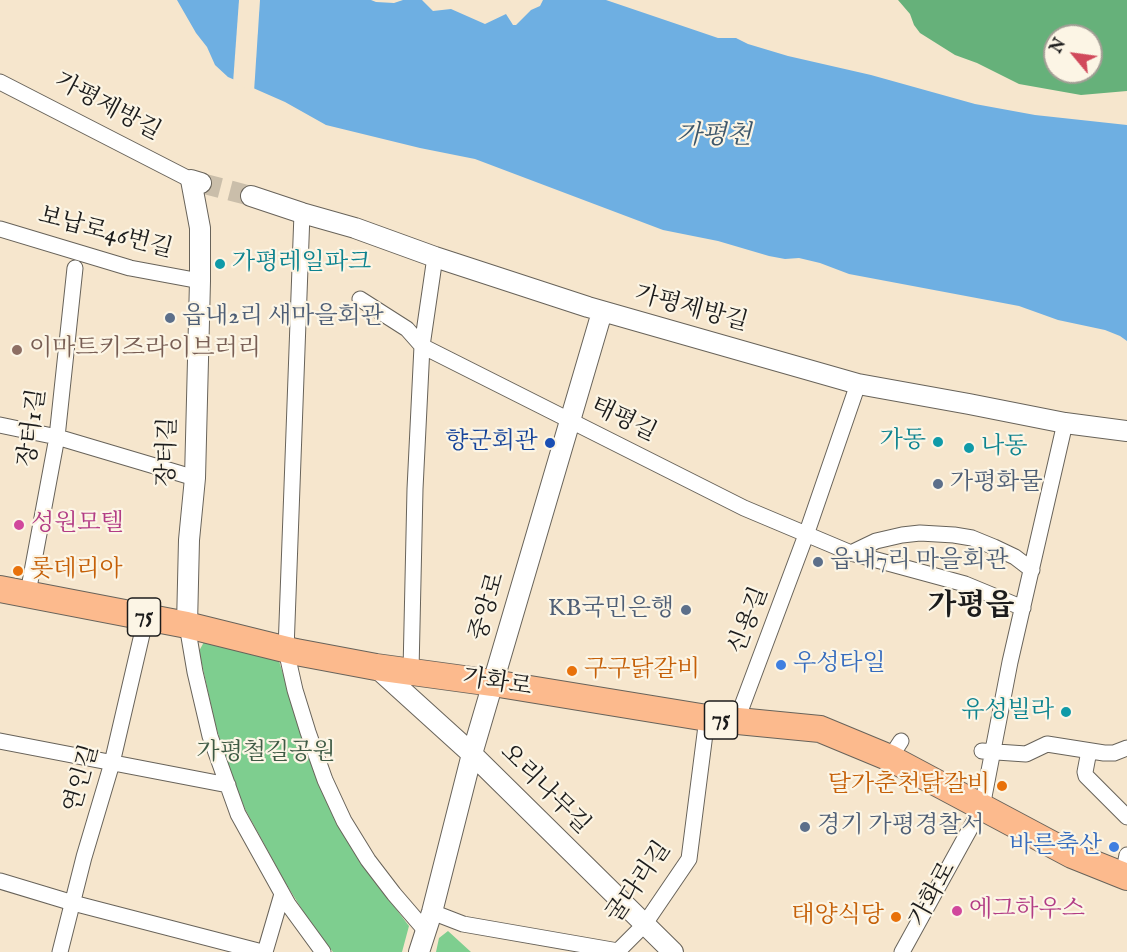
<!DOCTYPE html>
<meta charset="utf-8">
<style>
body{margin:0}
#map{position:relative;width:1127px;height:952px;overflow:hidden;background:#f6e6cd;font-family:"IM FELL English",serif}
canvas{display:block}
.north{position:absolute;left:1043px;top:24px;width:60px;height:60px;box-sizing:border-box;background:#fcf5e5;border:2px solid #a29e95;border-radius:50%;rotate:299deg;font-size:16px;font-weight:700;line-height:24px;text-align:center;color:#1c1c1c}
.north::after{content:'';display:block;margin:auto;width:21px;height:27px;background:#d1495b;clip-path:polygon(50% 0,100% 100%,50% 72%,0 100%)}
</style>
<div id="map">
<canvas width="1127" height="952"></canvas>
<div class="north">N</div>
</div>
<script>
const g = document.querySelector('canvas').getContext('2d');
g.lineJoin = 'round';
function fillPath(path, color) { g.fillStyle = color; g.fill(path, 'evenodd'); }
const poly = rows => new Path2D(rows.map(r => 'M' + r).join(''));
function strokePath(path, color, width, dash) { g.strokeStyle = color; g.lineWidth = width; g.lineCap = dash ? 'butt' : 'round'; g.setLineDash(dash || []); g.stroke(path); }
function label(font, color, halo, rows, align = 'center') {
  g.font = font + ' "IM FELL English","Noto Serif KR",serif'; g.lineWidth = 4.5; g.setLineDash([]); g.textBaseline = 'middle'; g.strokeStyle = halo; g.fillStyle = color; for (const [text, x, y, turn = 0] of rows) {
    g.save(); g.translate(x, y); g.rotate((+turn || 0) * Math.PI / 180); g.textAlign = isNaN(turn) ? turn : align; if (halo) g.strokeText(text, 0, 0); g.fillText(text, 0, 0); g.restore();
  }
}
const green = poly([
 [204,642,278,658,294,708,366,869,409,926,402,952,333,952,317,934,285,882,245,809,227,764,215,723,199,651],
 [448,931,471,952,436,952,439,938]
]);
const forest = poly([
 [898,0,1127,0,1127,91,1081,95,1019,84,977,63,955,55,920,33,914,25,910,14],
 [1055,36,1091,36,1091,72,1055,72]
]);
const water = poly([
 [177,0,371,0,376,2,394,3,403,0,422,0,433,11,451,9,485,24,506,14,513,25,516,25,531,10,540,6,543,0,606,0,718,38,736,38,748,44,788,56,871,75,975,104,1035,115,1127,125,1127,341,1120,336,1105,330,1058,320,1019,306,849,274,820,263,799,258,785,259,769,256,718,241,663,230,475,159,420,148,326,125,285,102,228,77,215,65,207,47,196,33]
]);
const pier = poly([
 [239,0,260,0,254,92,233,83]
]);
const tertiaryTunnel = poly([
 [201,183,251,196]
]);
const minor = poly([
 [0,82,191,180],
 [302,213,286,650,295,690,308,732,325,780,344,821,368,860,394,894,425,930],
 [0,229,130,268,200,281],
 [360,299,407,329,422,346,744,508,851,553,965,584,1023,608],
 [0,425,57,437,195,478],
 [851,553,876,541,902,535,920,533,954,535,972,538,994,547,1015,557,1032,570],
 [28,593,57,437,75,268],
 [187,625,195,672,210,736,238,814,288,904,323,952],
 [411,671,415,489,422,346,435,257],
 [736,722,806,535,858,384],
 [0,741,228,785],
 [982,751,1026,754,1047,744,1104,753,1114,753,1127,748],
 [1089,751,1085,772,1086,776,1127,817],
 [890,758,901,741],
 [1123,875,1127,855],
 [0,881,73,903,262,952],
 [432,912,463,924,618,951,644,925,689,859,707,718],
 [60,952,84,857,112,763,146,617],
 [265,952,282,894],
 [902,952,982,807,1010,662,1065,423]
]);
const tertiary = poly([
 [251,196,302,213,355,228,435,257,588,307,858,384,969,404,1065,423,1127,431],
 [187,625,189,540,195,478,200,281,200,228,191,180,201,183],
 [376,667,472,754,673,952],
 [419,952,432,912,472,754,602,312]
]);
const primary = poly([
 [0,589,187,625,296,652,376,667,493,683,707,718,820,729,890,758,1072,855,1127,877]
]);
const markers = [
 [220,264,6,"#0f9aa8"],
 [170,318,6,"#5c6f8a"],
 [17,350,6,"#8d6e63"],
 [938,442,6,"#0f9aa8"],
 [550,443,6,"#1a4fb4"],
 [969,448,6,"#0f9aa8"],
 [938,484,6,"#5c6f8a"],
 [19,525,6,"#d1479c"],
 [818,562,6,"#5c6f8a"],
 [18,571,6,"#e8710a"],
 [686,610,6,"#5c6f8a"],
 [781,665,6,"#3f7fe0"],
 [572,671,6,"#e8710a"],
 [1066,712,6,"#0f9aa8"],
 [1002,786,6,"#e8710a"],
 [805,827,6,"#5c6f8a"],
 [1114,847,6,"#3f7fe0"],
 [957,911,6,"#d1479c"],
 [896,917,6,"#e8710a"]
];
const shields = [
 [144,617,33],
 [721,720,33]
];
const shieldNames = [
 ["75",144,617],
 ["75",721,720]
];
const streetNames = [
 ["가평제방길",107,108,28],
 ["보납로46번길",105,234,15],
 ["가평제방길",691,310,15],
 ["태평길",623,421,26],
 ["장터1길",34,428,-82],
 ["장터길",169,452,-88],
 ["중앙로",489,607,-74],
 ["신용길",750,621,-69],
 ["가화로",497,684,9],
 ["연인길",83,779,-74],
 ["오리나무길",544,790,45],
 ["굴다리길",640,883,-55],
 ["가화로",934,895,-61]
];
const cultureNames = [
 ["가평레일파크",232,264],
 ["가동",926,442,"right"],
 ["나동",981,448],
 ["유성빌라",1054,712,"right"]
];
const serviceNames = [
 ["읍내2리 새마을회관",182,318],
 ["가평화물",950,484],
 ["읍내7리 마을회관",830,562],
 ["KB국민은행",674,610,"right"],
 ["경기 가평경찰서",817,827]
];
const educationNames = [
 ["이마트키즈라이브러리",29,350]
];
const transitNames = [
 ["향군회관",538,443]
];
const hotelNames = [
 ["성원모텔",31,525],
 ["에그하우스",969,911]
];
const foodNames = [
 ["롯데리아",30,571],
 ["구구닭갈비",584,671],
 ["달가춘천닭갈비",990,786,"right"],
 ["태양식당",884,917,"right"]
];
const shopNames = [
 ["우성타일",793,665],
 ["바른축산",1102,847,"right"]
];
const parkNames = [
 ["가평철길공원",266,754]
];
const waterNames = [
 ["가평천",714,138]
];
const districtNames = [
 ["가평읍",971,608]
];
fillPath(green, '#7ece8f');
fillPath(forest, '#66b17a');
fillPath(water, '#6eafe2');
fillPath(pier, '#f6e6cd');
strokePath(tertiaryTunnel, '#cabeaa', 20, [20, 10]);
strokePath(minor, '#68635a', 17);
strokePath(tertiary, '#68635a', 22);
strokePath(primary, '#68635a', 28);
strokePath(minor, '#fff', 15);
strokePath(tertiary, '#fff', 20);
strokePath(primary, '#fcba8d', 26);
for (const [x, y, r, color] of markers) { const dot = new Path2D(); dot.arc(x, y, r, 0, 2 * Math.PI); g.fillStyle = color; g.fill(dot); strokePath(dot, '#fcf5e5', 2); }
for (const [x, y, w] of shields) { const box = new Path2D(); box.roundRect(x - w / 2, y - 19, w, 38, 4.5); g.fillStyle = '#fcf5e5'; g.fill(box); strokePath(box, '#1c1c1c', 1.5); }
label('bold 22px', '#1c1c1c', null, shieldNames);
label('24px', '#1c1c1c', '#fcf5e5', streetNames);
label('24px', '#0d838f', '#fcf5e5', cultureNames, 'left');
label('24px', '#4e5e75', '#fcf5e5', serviceNames, 'left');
label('24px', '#785e54', '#fcf5e5', educationNames, 'left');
label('24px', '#164399', '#fcf5e5', transitNames, 'right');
label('24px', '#b23c85', '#fcf5e5', hotelNames, 'left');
label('24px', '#c56008', '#fcf5e5', foodNames, 'left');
label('24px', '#366cbe', '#fcf5e5', shopNames, 'left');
label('24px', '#3e5a44', '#fcf5e5', parkNames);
label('italic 26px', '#3d576b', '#fcf5e5', waterNames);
label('bold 30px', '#1c1c1c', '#fcf5e5', districtNames);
</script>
